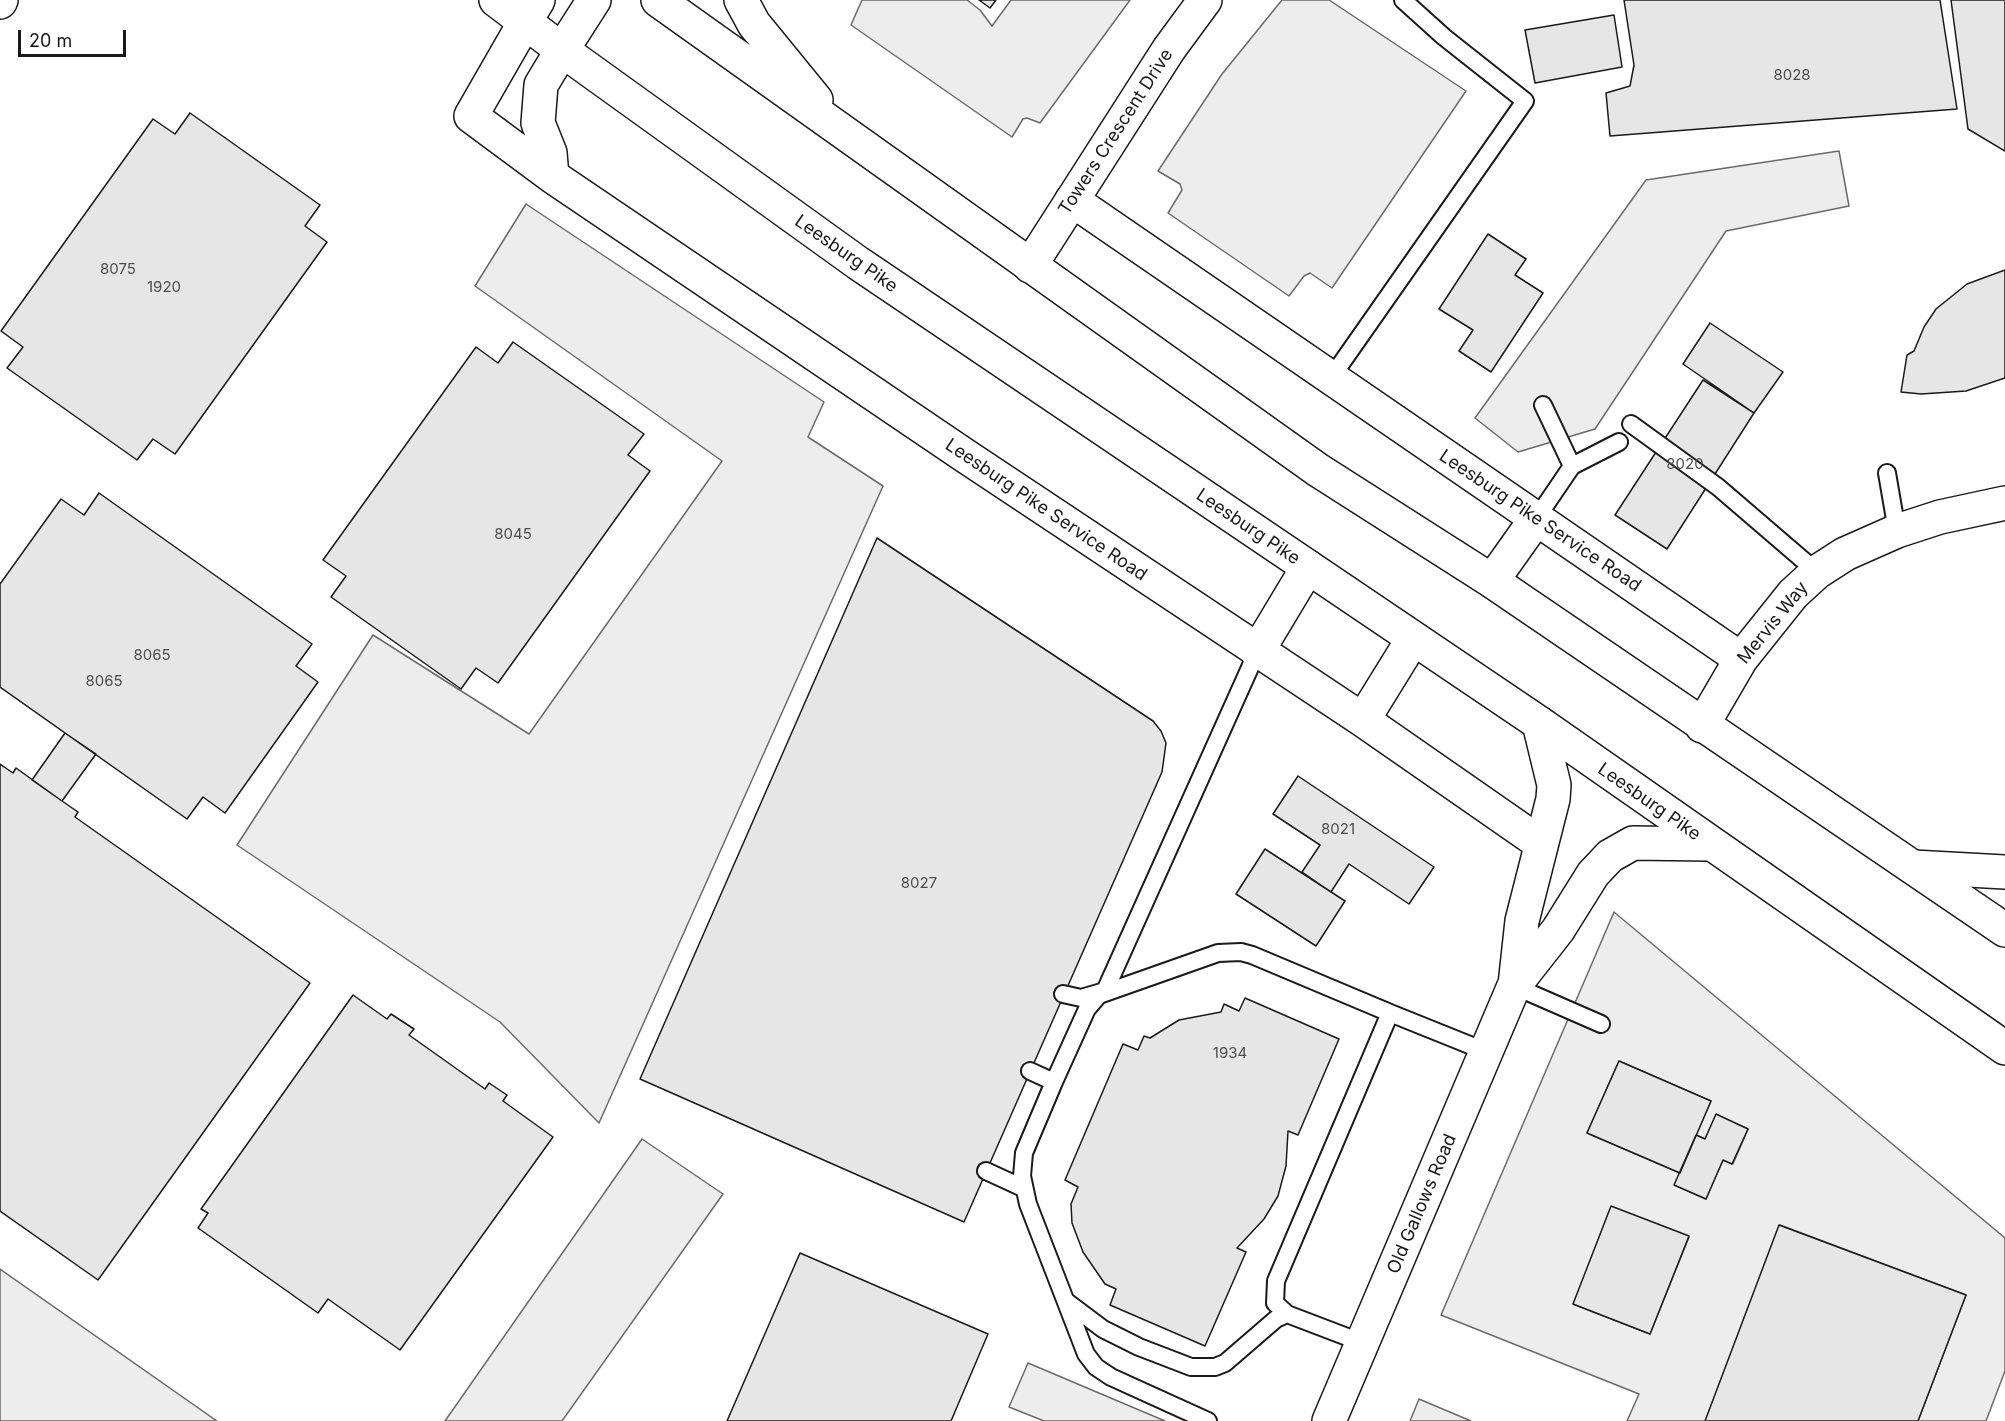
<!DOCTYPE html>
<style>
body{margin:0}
#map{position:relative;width:2005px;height:1421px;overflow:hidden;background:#fff;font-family:Inter,sans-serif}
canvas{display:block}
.scale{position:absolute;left:18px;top:30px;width:108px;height:27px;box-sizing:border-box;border:3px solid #1a1a1a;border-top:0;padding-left:8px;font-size:18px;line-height:21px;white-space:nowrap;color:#1a1a1a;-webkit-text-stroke:4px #fff;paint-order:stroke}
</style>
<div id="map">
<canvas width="2005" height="1421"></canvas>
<div class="scale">20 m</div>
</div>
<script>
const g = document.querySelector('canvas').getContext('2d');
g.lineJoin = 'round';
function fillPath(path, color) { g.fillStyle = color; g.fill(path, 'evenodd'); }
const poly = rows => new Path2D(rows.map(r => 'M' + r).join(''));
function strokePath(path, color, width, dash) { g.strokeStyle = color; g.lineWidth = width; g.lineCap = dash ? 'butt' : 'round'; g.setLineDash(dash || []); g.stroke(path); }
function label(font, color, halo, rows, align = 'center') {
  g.font = font + ' Inter,sans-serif'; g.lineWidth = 4.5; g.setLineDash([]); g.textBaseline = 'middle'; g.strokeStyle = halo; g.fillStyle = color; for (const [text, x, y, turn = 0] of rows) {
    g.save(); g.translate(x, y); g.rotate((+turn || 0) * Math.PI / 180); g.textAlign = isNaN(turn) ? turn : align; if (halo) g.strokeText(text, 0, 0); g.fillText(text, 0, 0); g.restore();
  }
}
const built = poly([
 [862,0,967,0,980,10,992,26,1011,0,1130,0,1040,123,1027,118,1023,119,1012,137,851,25,862,0],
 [1282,0,1329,0,1466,91,1332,288,1310,273,1304,276,1289,296,1168,213,1182,190,1180,184,1158,171,1222,74,1282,0],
 [1839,151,1849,206,1726,231,1595,429,1518,452,1475,418,1646,180,1839,151],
 [526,204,824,402,808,437,883,486,599,1123,500,1022,237,845,373,635,529,734,722,461,475,286,526,204],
 [1614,912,2005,1238,2005,1371,1986,1421,1918,1421,1966,1295,1780,1225,1706,1421,1627,1421,1639,1394,1441,1315,1614,912],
 [1619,1061,1711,1101,1696,1135,1705,1139,1716,1115,1748,1129,1733,1164,1723,1160,1706,1199,1675,1185,1680,1173,1587,1133,1619,1061],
 [1689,1237,1650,1334,1573,1304,1689,1237],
 [642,1139,723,1194,562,1421,445,1421,642,1139],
 [0,1269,217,1421,0,1421,0,1269],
 [1028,1363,1165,1421,1044,1421,1009,1407,1028,1363],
 [1419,1399,1471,1421,1410,1421,1419,1399]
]);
const building = poly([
 [979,0,996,0,990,8,979,0],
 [1624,0,1940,0,1957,109,1610,136,1606,93,1630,86,1634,65,1624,0],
 [1951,0,2005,0,2005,151,1968,129,1951,0],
 [1614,15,1622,67,1535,83,1525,30,1614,15],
 [190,113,320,205,305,226,327,242,175,454,153,439,137,460,7,368,23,347,1,331,153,119,175,134,190,113],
 [1488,234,1526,259,1515,275,1543,293,1491,372,1459,351,1473,330,1439,309,1488,234],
 [2005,270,2005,378,1966,391,1921,394,1901,392,1907,355,1914,351,1924,327,1936,309,1967,284,2005,270],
 [1710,323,1783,372,1754,413,1683,364,1710,323],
 [513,342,644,434,628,455,650,471,498,683,476,668,461,689,331,597,346,576,323,560,476,347,498,363,513,342],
 [1703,380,1754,413,1667,549,1615,515,1703,380],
 [99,493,312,644,296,666,318,682,225,813,203,797,187,819,0,687,0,584,61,499,84,515,99,493],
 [877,538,1153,721,1161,731,1166,743,1162,772,964,1222,640,1079,877,538],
 [65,733,96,754,62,801,32,780,65,733],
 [0,764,13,773,16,768,62,801,78,812,75,817,310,983,98,1280,0,1211,0,764],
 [1298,776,1434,867,1409,904,1349,864,1331,892,1302,872,1320,845,1273,814,1298,776],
 [1265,849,1345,901,1316,946,1236,894,1265,849],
 [353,995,387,1019,391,1014,414,1029,409,1035,485,1089,489,1083,507,1095,503,1101,553,1137,400,1350,328,1299,318,1313,198,1228,208,1213,201,1209,353,995],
 [1245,998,1339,1039,1298,1135,1288,1131,1286,1166,1278,1196,1264,1219,1237,1248,1246,1252,1205,1346,1110,1305,1116,1289,1105,1284,1083,1252,1072,1223,1071,1204,1078,1187,1065,1180,1123,1044,1138,1050,1144,1036,1150,1038,1179,1020,1221,1012,1224,1004,1239,1011,1245,998],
 [1619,1061,1711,1101,1680,1173,1587,1133,1619,1061],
 [1716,1114,1748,1129,1732,1164,1723,1160,1706,1199,1674,1185,1696,1135,1705,1139,1716,1114],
 [1611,1206,1689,1236,1650,1334,1573,1304,1611,1206],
 [1779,1225,1966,1295,1918,1421,1705,1421,1779,1225],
 [800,1253,988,1334,951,1421,727,1421,800,1253]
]);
const service = poly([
 [1331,378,1525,101,1444,37,1403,0],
 [1543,405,1572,466,1619,442],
 [1631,424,1718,487,1817,572],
 [1887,473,1897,531],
 [1536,519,1572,466],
 [1514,986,1601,1024],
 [1063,994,1081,998,1105,991,1257,652],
 [1030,1071,1054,1082],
 [986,1171,1023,1188],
 [1067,1302,1103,1329,1139,1347,1191,1367,1215,1367,1225,1363,1276,1319,1287,1314,1363,1343],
 [1287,1314,1275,1303,1276,1281,1390,1013,1487,1052],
 [1208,1421,1111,1377,1096,1367,1086,1354,1028,1204,1022,1176,1024,1153,1054,1082,1087,1009,1099,995,1218,953,1241,952,1252,955,1390,1013]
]);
const minor = poly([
 [525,22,471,116,552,176,964,455,1363,720,1540,843],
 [552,176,550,153,538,123,541,85,562,50],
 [1072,200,1741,659],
 [1492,581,1536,519],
 [1257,652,1308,567],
 [1363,720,1413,639],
 [1702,726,1741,659,1793,594,1817,572,1845,554,1897,531,1940,517,2005,503]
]);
const tertiary = poly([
 [0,2,1,0],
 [525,22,538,0],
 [562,50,594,0],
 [1030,266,1169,49,1205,0],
 [1515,985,1522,921,1553,799,1554,785,1539,723],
 [1329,1421,1514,986,1558,930,1593,874,1610,856,1633,843,1709,844]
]);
const trunk = poly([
 [496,0,562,50,858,263,1539,723,2005,1048],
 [658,0,1318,470,1492,581,2005,930],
 [741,0,754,24,816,100]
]);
const motorway = poly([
 [1913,867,2005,872]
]);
const numberNames = [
 ["8028",1792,75],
 ["8075",118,269],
 ["1920",164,287],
 ["8020",1685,464],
 ["8045",513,534],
 ["8065",152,655],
 ["8065",104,681],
 ["8021",1338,829],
 ["8027",919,883],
 ["1934",1230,1053]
];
const streetNames = [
 ["Towers Crescent Drive",1116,132,-57],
 ["Leesburg Pike",846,254,35],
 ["Leesburg Pike Service Road",1046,510,34],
 ["Leesburg Pike Service Road",1540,521,34],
 ["Leesburg Pike",1248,527,34],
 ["Mervis Way",1773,623,-51],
 ["Leesburg Pike",1649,802,35],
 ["Old Gallows Road",1422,1204,-67]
];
fillPath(built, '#ededed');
strokePath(built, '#6a6a6a', 1.5);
fillPath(building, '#e6e6e6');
strokePath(building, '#1a1a1a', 1.5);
strokePath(service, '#1a1a1a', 20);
strokePath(minor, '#1a1a1a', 36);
strokePath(tertiary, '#1a1a1a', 36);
strokePath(trunk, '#1a1a1a', 36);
strokePath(motorway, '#1a1a1a', 36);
strokePath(service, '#fff', 16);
strokePath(minor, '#fff', 33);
strokePath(tertiary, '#fff', 33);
strokePath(trunk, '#fff', 33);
strokePath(motorway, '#fff', 33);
label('15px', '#4d4d4d', null, numberNames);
label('18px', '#1a1a1a', '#fff', streetNames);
</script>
